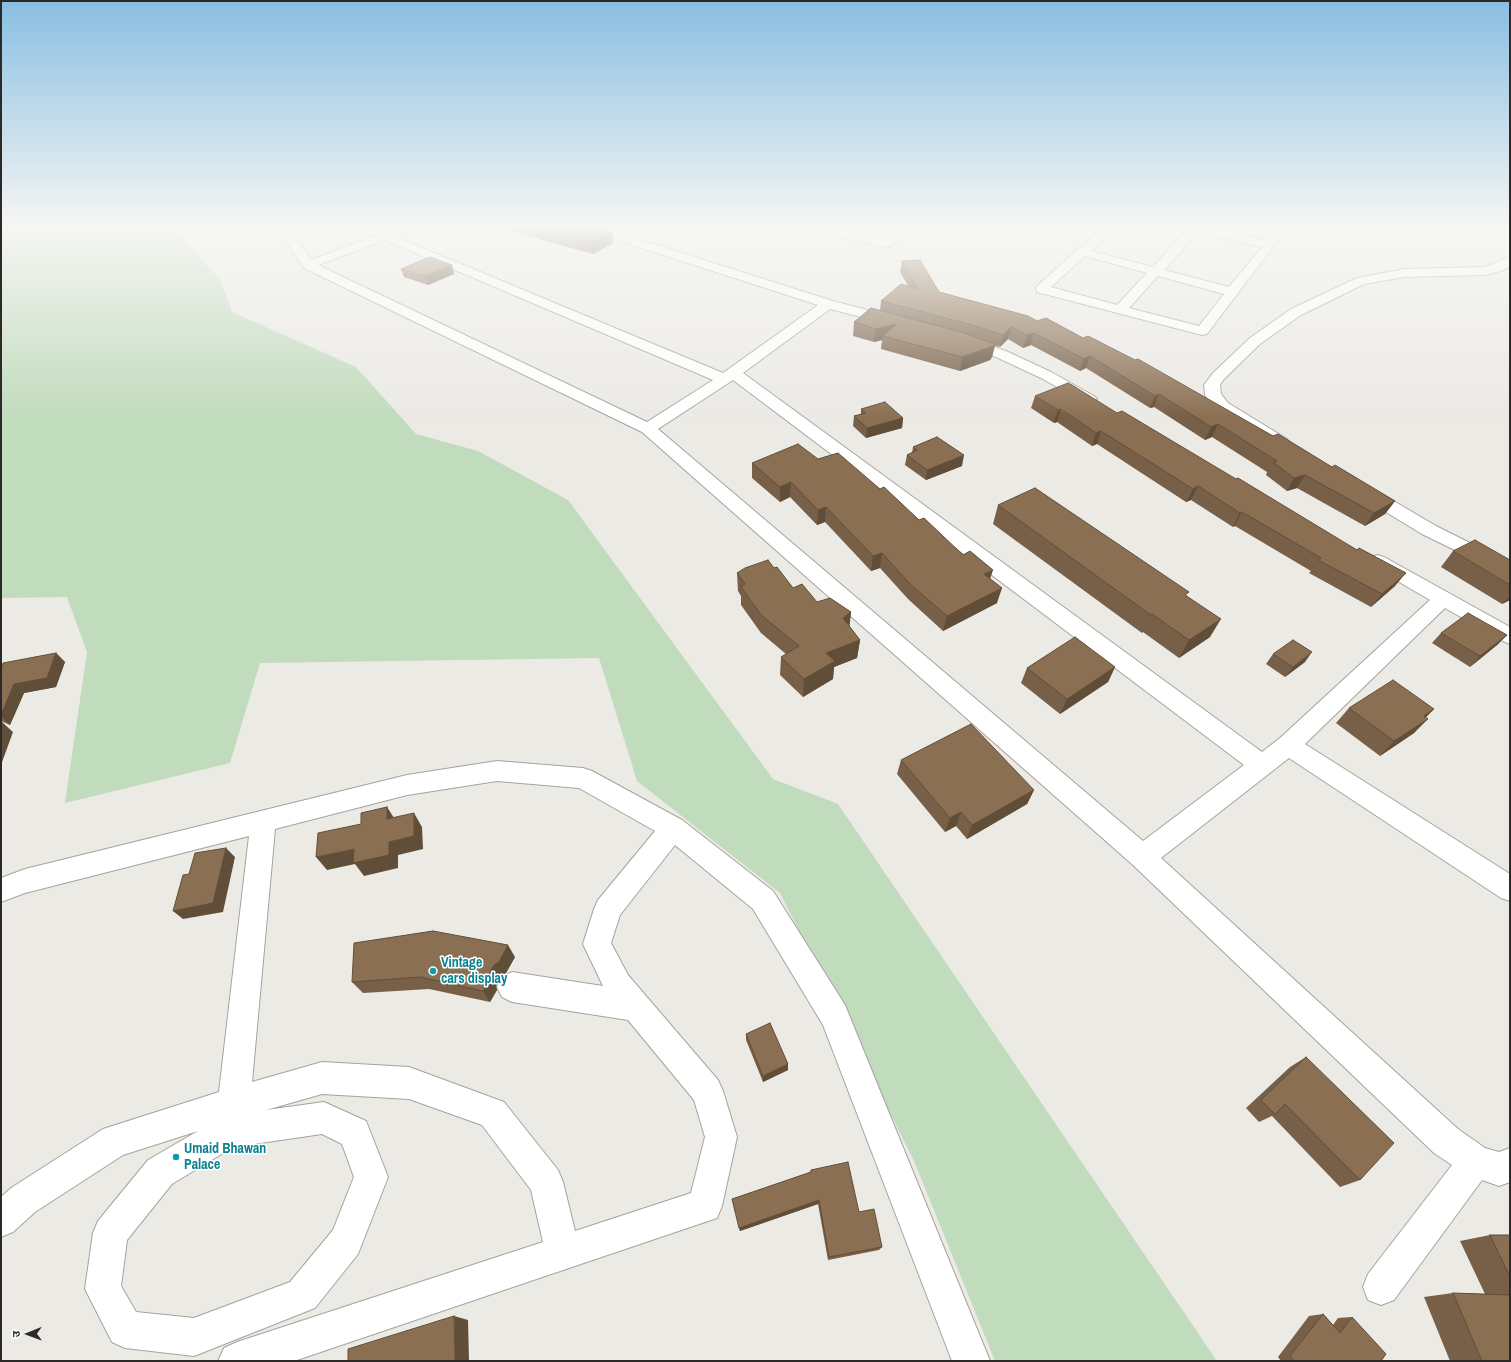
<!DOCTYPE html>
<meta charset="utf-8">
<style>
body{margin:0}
#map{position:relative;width:1511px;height:1362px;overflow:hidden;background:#eceae5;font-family:"Archivo Narrow","Noto Sans Devanagari",sans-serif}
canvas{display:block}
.frame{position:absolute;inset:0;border:2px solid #2b2a28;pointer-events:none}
.north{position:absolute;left:8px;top:1314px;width:40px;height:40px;-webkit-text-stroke:3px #fff;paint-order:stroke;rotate:269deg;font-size:11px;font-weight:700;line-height:16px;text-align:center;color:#2b2a28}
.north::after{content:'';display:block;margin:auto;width:14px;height:18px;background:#2b2a28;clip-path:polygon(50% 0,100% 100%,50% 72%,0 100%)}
</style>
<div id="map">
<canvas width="1511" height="1362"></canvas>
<div class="frame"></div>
<div class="north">उ</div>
</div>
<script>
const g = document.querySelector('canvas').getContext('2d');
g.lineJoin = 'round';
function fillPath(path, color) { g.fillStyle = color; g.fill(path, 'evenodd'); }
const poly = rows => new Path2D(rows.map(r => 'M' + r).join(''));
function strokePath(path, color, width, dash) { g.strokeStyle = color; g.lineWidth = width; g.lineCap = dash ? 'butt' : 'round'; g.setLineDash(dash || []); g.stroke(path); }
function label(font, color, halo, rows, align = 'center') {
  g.font = font + ' "Archivo Narrow",sans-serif'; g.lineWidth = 3; g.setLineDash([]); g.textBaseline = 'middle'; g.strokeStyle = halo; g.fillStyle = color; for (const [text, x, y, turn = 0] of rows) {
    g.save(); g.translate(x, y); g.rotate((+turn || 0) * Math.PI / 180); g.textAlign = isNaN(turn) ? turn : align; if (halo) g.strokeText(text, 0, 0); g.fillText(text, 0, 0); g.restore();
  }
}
const green = poly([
 [1,227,171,227,220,279,232,312,356,367,416,434,478,451,568,500,773,779,838,804,1217,1361,995,1361,914,1161,780,893,637,781,599,658,260,663,230,763,65,803,87,652,67,597,1,598]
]);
const minor = poly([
 [277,227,288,227,311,260,399,227,416,227,396,237,723,373,818,305,583,229,582,227,600,227,833,301,898,318,900,321,898,324,893,325,830,309,743,373,1262,752,1280,738,1430,600,1370,565,1367,561,1370,557,1377,555,1384,557,1510,627,1510,644,1503,641,1445,608,1305,744,1510,874,1510,901,1501,898,1289,758,1161,858,1458,1129,1485,1148,1499,1152,1510,1148,1510,1182,1499,1186,1482,1180,1394,1300,1381,1305,1368,1300,1363,1287,1368,1274,1452,1165,1434,1153,1133,865,642,432,304,268,277,227],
 [385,240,713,380,647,422,318,265,385,240],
 [733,380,1244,765,1143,841,658,429,733,380],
 [816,227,836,227,882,240,901,227,914,227,888,247,884,248,817,229,816,227],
 [1014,227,1026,227,1018,235,1014,236,1008,233,1014,227],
 [1103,227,1115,227,1091,251,1153,267,1189,227,1210,227,1266,241,1277,227,1288,227,1207,334,1202,335,1037,292,1036,289,1037,286,1103,227],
 [1199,232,1262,247,1229,287,1164,270,1199,232],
 [1085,256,1147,273,1117,305,1051,287,1085,256],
 [1158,276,1224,294,1199,326,1129,308,1158,276],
 [1510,257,1510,266,1504,270,1485,275,1405,277,1364,284,1301,315,1260,344,1224,379,1220,385,1221,394,1228,403,1287,439,1289,442,1287,445,1281,447,1275,445,1216,409,1205,395,1204,385,1213,373,1250,338,1291,309,1357,278,1405,269,1485,267,1510,257],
 [967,338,1006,351,1051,372,1094,396,1097,399,1094,402,1084,402,1041,378,996,357,962,345,960,342,962,339,967,338],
 [1364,486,1370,487,1436,526,1510,563,1510,577,1422,534,1358,495,1355,491,1358,487,1364,486],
 [497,761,583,768,592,771,682,820,773,891,845,1005,990,1361,952,1361,823,1025,753,909,675,845,620,915,611,943,628,975,718,1080,723,1091,737,1137,722,1206,717,1218,294,1361,218,1361,224,1348,237,1342,543,1242,531,1190,482,1125,409,1099,322,1094,266,1110,324,1102,366,1121,388,1177,358,1254,315,1308,194,1356,125,1348,112,1342,85,1289,93,1233,98,1221,148,1160,198,1131,123,1155,35,1212,13,1232,1,1237,1,1197,11,1188,103,1129,219,1092,249,836,25,893,1,902,1,878,25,869,407,775,497,761],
 [497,781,579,788,655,831,598,900,594,909,583,944,603,986,512,972,502,977,497,987,502,997,512,1002,628,1020,694,1100,705,1137,691,1193,575,1231,563,1182,558,1170,504,1102,409,1067,322,1062,252,1082,275,829,407,795,497,781],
 [322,1134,342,1144,354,1177,333,1230,290,1282,194,1318,136,1312,121,1286,127,1240,172,1184,233,1147,322,1134]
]);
const wall = poly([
 [506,227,596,227,612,232,613,243,593,254,507,230],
 [902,261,939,292,1037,321,1273,436,1332,467,1395,501,1385,514,1365,526,1297,488,1287,491,1266,475,1267,472,1212,437,1205,440,1154,407,1150,408,1086,368,1080,371,1031,345,1023,348,1008,339,1000,347,995,346,992,357,990,360,960,371,881,349,882,340,874,342,853,336,854,322,880,311,881,301,908,286,900,272],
 [452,265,454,274,428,285,404,277,401,269],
 [1035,396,1395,586,1371,607,1309,573,1311,571,1235,526,1233,527,1191,500,1186,502,1097,444,1092,446,1057,422,1054,423,1031,408],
 [861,409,903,418,902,428,866,438,853,426,854,416,861,414],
 [913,447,962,466,926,480,905,465,907,455,912,453],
 [818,459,880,489,963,555,990,578,997,603,943,631,908,599,880,568,871,571,825,522,817,525,790,497,780,502,752,478,752,463],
 [998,505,1187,596,1210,637,1179,658,1143,632,1142,633,993,524],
 [1453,551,1510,560,1510,600,1502,604,1441,567],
 [774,568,793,588,817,602,851,612,849,626,860,640,857,658,834,667,833,679,803,697,780,675,781,657,786,654,761,633,741,605,741,596,738,591,737,573],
 [1441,633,1507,635,1497,645,1470,667,1432,643],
 [56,653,65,662,56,687,24,693,10,725,1,721,1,668],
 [1273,654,1305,662,1285,677,1266,664],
 [1115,667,1108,682,1060,714,1021,683,1027,668],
 [1349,708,1434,709,1426,717,1414,733,1380,756,1336,723],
 [901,760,1034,790,1027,804,967,839,956,826,945,832,897,774],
 [515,957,506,973,501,976,496,986,497,990,490,1002,429,989,363,993,352,982],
 [746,1034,788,1064,788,1070,763,1082,746,1040],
 [1306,1057,1360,1180,1340,1187,1272,1116,1259,1122,1246,1108,1290,1067],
 [811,1170,859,1212,882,1247,879,1250,828,1260,818,1204,740,1231,732,1199,810,1173],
 [1490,1235,1510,1235,1510,1361,1450,1361,1424,1297,1453,1293,1485,1294,1460,1241],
 [1323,1314,1333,1325,1338,1318,1352,1317,1381,1361,1281,1361,1278,1357,1309,1316]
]);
const shadedWall = poly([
 [612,232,613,243,593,254,591,243],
 [452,265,454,274,428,285,425,276],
 [897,324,883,336,882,340,874,342,876,329],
 [1011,327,1008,339,1000,347,1003,335],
 [1034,333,1031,345,1023,348,1027,335],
 [995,344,992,357,990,360,960,371,962,357],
 [1090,356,1086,368,1080,371,1084,359],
 [1159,394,1154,407,1150,408,1155,396],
 [1061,409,1057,422,1054,423,1058,410],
 [903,418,902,428,866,438,867,428],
 [1218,424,1212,437,1205,440,1211,427],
 [1101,431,1097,444,1092,446,1096,433],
 [964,455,962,466,926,480,927,470],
 [1305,475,1297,488,1287,491,1294,478],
 [791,482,790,497,780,502,780,487],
 [1198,486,1191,500,1186,502,1193,489],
 [1395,501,1385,514,1365,526,1374,513],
 [826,507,825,522,817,525,818,510],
 [1242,512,1235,526,1233,527,1240,513],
 [882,553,880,568,871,571,873,556],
 [993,570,988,585,984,574],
 [1406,573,1395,586,1371,607,1382,594],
 [1002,588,997,603,943,631,947,616],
 [1510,596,1510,600,1502,604],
 [851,612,849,630,843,618],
 [1221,619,1210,637,1179,658,1189,640],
 [1507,635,1497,645,1470,667,1480,656],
 [860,640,857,658,834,667,833,679,803,697,804,679,826,653],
 [1312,652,1305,662,1285,677,1293,667],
 [56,653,65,662,56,687,24,693,10,725,1,716,1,715,14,684],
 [1115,667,1108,682,1060,714,1067,699],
 [1434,709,1419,724,1424,716],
 [1428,719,1414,733,1380,756,1394,741],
 [2,722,13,732,1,765,1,725],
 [1034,790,1027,804,967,839,972,825],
 [387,807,396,821,387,819],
 [961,812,956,826,945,832,950,818],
 [414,813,422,827,423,849,398,855,398,868,364,876,355,864,327,870,316,857,389,842],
 [226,848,235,857,223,912,183,919,173,911],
 [508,945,515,957,506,973,501,976,496,986,497,990,490,1002,483,991,488,975,494,965],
 [788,1064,788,1070,763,1082,763,1076],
 [819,1200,818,1204,740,1231,739,1228],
 [454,1316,468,1320,469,1361,455,1361]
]);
const building = poly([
 [536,227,596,227,612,232,591,243,536,227],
 [430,257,452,265,425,276,401,269,430,257],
 [920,260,939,292,1028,316,1037,321,1046,318,1083,338,1088,336,1135,360,1138,359,1273,436,1278,434,1332,467,1335,465,1395,501,1374,513,1305,475,1294,478,1273,462,1277,461,1218,424,1211,427,1159,394,1155,396,1090,356,1084,359,1034,333,1027,335,1011,327,1003,335,972,325,881,301,901,284,918,289,902,261,920,260],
 [871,308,961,332,995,344,993,346,962,357,883,336,897,324,876,329,854,322,871,308],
 [1068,383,1072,385,1117,413,1122,411,1236,479,1238,478,1357,550,1359,548,1406,573,1382,594,1318,560,1321,558,1242,512,1240,513,1198,486,1193,489,1101,431,1096,433,1061,409,1058,410,1035,396,1068,383],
 [885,402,903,418,867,428,854,416,866,413,861,409,885,402],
 [937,437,964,455,927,470,907,455,917,450,913,447,937,437],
 [798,444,818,459,838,453,880,489,884,487,919,520,924,518,963,555,970,551,993,570,984,574,1002,588,947,616,910,584,882,553,873,556,826,507,818,510,791,482,780,487,752,463,798,444],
 [1035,488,1189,592,1185,595,1221,619,1189,640,1152,614,1151,615,998,505,1035,488],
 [1475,540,1510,560,1510,585,1453,551,1475,540],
 [768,560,774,568,777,567,793,588,802,584,817,602,830,598,851,612,843,618,860,640,826,653,835,661,804,679,781,657,799,646,761,615,741,587,745,584,737,573,745,568,768,560],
 [1468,613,1507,635,1480,656,1441,633,1468,613],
 [1075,637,1115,667,1067,699,1027,668,1075,637],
 [1293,640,1312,652,1293,667,1273,654,1293,640],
 [56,653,47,678,14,684,1,715,1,668,3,663,56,653],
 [1393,680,1434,709,1424,716,1428,719,1394,741,1349,708,1393,680],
 [971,724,1034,790,972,825,961,812,950,818,901,760,971,724],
 [387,807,387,819,414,813,414,836,389,842,389,855,353,863,354,849,316,857,318,833,361,824,361,813,387,807],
 [226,848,213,903,173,911,183,875,189,874,195,853,226,848],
 [433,931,508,945,499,962,494,965,488,975,490,979,483,991,420,977,352,982,354,943,433,931],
 [770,1023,788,1064,763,1076,746,1034,770,1023],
 [1306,1057,1394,1143,1360,1180,1285,1104,1275,1114,1261,1100,1306,1057],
 [848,1162,859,1212,874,1209,882,1247,829,1257,819,1200,739,1228,732,1199,811,1172,811,1170,848,1162],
 [1490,1235,1510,1235,1510,1277,1490,1235],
 [1453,1293,1510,1295,1510,1361,1482,1361,1453,1293],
 [1323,1314,1340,1333,1352,1317,1386,1354,1381,1361,1295,1361,1290,1356,1323,1314],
 [454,1316,455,1361,348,1361,348,1349,454,1316]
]);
const markers = [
 [433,971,4,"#0f9aa8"],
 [176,1157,4,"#0f9aa8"]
];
const nearCulturenames = [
 ["Vintage",441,963],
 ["cars display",441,979],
 ["Umaid Bhawan",184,1149],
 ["Palace",184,1165]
];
fillPath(green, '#c1dbbd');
strokePath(minor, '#a5a39e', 2);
fillPath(minor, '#fff');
fillPath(wall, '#785f47');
fillPath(shadedWall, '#614e39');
fillPath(building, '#8b6f52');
strokePath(building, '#614e39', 1);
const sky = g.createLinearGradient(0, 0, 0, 418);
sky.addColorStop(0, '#89bee2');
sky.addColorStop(0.54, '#f6f6f3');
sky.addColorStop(1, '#f6f6f300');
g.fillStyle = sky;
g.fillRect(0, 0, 1511, 418);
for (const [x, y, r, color] of markers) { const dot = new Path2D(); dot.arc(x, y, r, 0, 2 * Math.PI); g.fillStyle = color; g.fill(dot); strokePath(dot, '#fff', 1.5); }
label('bold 14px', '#0d838f', '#fff', nearCulturenames, 'left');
</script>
